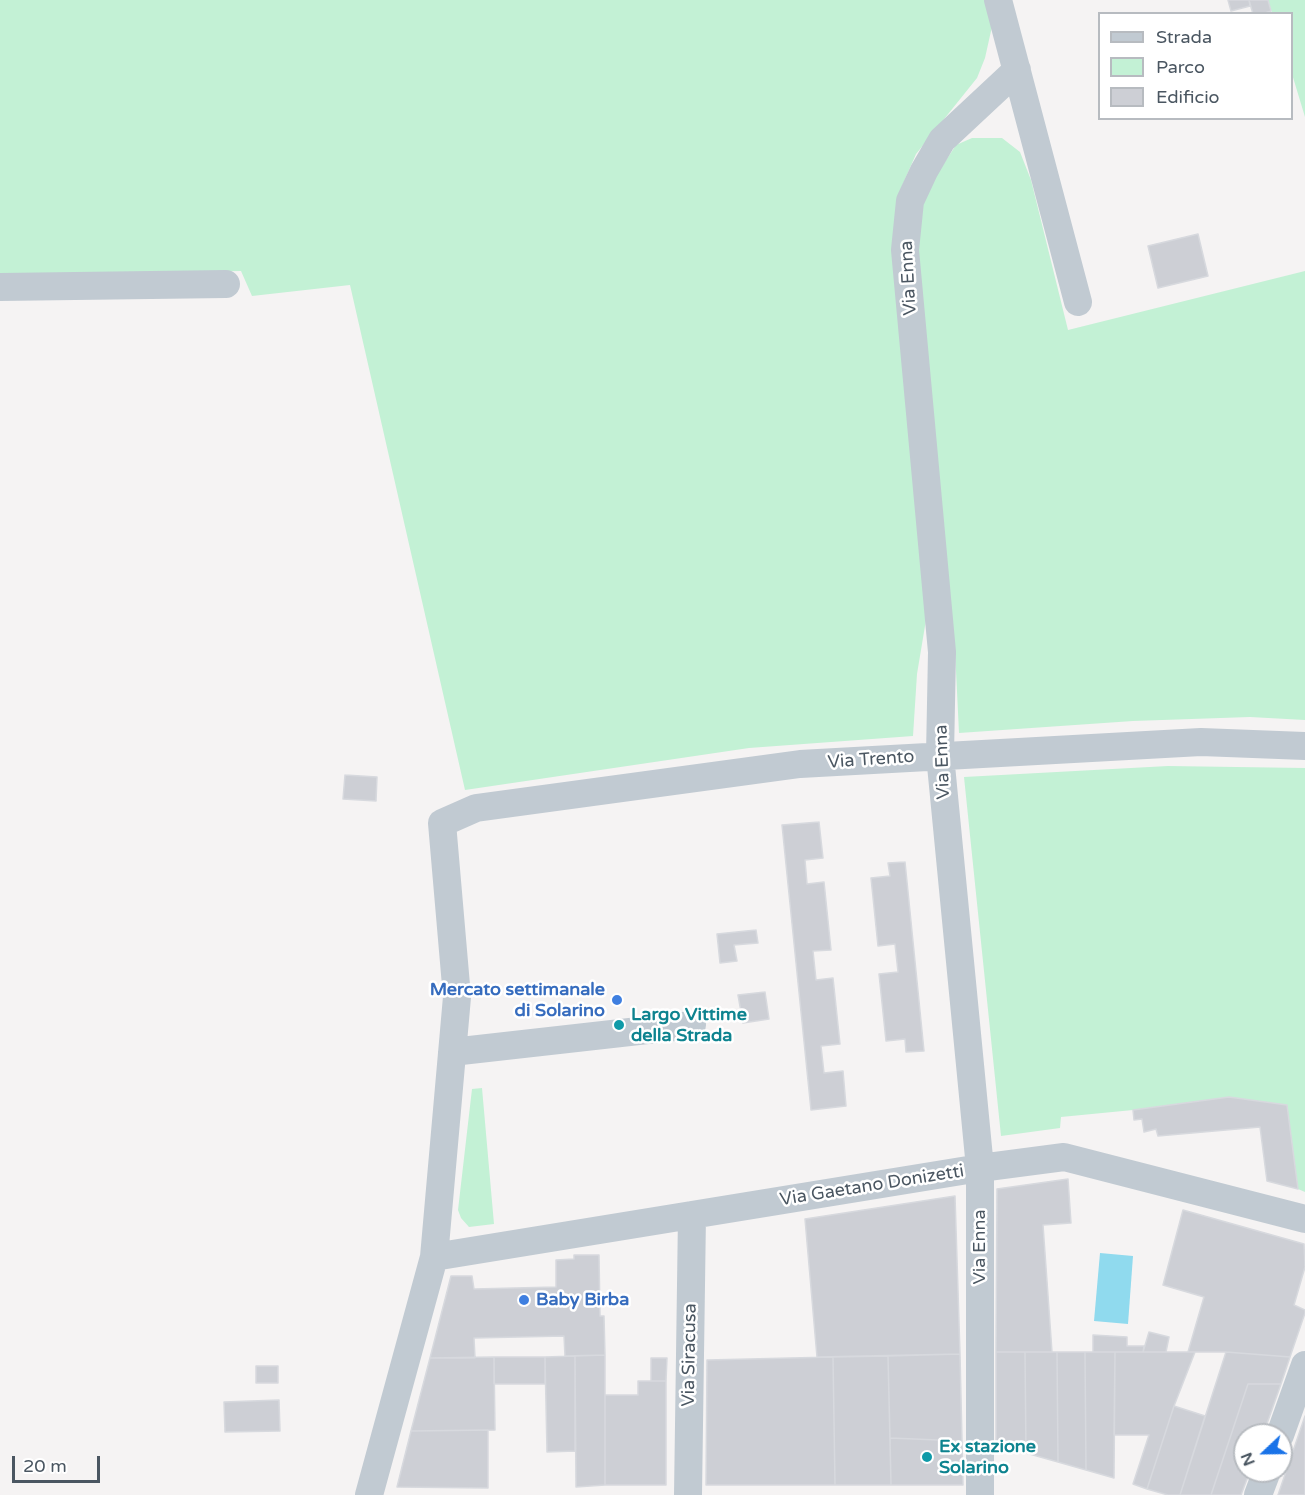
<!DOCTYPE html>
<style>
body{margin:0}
#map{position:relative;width:1305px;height:1495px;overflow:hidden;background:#f5f3f3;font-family:"Varela Round",sans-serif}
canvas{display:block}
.legend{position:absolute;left:1098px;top:12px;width:195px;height:108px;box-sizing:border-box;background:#fff;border:2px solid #b7bbc0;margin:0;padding:8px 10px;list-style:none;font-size:18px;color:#4a5661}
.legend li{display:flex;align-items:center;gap:12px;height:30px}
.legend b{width:30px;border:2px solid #b7bbc0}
.north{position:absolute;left:1233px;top:1423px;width:60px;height:60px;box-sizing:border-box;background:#fff;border:2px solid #b7bbc0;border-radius:50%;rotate:248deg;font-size:16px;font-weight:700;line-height:24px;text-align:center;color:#4a5661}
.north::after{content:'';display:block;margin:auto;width:21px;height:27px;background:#1a73e8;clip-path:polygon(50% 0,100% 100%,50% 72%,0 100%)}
.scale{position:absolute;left:12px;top:1456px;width:88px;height:27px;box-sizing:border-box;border:3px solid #4a5661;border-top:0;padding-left:8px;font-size:18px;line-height:21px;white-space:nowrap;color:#4a5661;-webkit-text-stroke:4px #fff;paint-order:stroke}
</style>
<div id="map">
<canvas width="1305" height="1495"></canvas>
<ul class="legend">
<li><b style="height:8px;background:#c1cad2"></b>Strada</li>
<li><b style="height:16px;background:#c3f1d5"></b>Parco</li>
<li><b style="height:16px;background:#cdcfd5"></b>Edificio</li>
</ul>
<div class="north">N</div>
<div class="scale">20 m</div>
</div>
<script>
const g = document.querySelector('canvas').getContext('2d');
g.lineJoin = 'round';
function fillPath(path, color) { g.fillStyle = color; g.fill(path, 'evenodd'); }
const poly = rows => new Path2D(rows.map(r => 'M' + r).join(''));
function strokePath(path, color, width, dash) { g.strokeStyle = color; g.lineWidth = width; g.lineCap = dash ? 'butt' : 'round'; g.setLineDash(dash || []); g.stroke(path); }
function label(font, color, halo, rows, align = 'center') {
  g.font = font + ' "Varela Round",sans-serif'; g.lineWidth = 5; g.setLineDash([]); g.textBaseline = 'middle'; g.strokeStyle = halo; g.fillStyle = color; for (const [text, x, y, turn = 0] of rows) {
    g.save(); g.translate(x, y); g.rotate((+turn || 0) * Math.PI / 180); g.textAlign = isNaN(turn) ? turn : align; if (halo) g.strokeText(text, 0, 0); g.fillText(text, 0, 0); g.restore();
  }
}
const green = poly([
 [0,0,988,0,993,22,985,58,977,78,916,154,899,193,928,608,917,674,913,736,749,748,465,790,350,285,252,296,241,271,0,275],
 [1268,0,1305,0,1305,117,1292,74,1292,14,1272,13],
 [972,138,1002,138,1020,152,1031,180,1068,330,1305,271,1305,720,1250,717,1133,721,959,733,955,650,917,251,921,205,937,174,956,145],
 [1168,766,1305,768,1305,1192,1298,1189,1287,1106,1229,1097,1133,1110,1061,1117,1060,1128,1001,1136,964,777],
 [482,1088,494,1224,469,1227,461,1218,458,1210,472,1089]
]);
const water = poly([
 [1100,1253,1133,1256,1128,1324,1094,1321]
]);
const building = poly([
 [1228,0,1249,0,1250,6,1231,11,1228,0],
 [1249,0,1268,0,1271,11,1262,14,1253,14,1249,0],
 [1198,234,1208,276,1158,288,1148,246,1198,234],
 [345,775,377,777,376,801,343,799,345,775],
 [819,822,823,858,805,860,807,884,824,882,831,950,813,951,816,980,833,978,840,1044,821,1046,824,1073,843,1071,846,1106,811,1110,782,825,819,822],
 [905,862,924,1051,906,1052,905,1039,886,1041,879,974,898,972,895,944,878,946,871,878,890,876,888,863,905,862],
 [756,930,758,943,734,945,737,961,720,963,717,934,756,930],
 [765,992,769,1019,743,1023,738,995,765,992],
 [1229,1097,1287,1105,1298,1189,1267,1181,1260,1127,1158,1136,1156,1129,1144,1132,1142,1119,1134,1120,1133,1110,1229,1097],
 [1068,1179,1071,1223,1043,1225,1052,1352,996,1352,997,1189,1068,1179],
 [955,1196,960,1354,817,1357,805,1219,955,1196],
 [1183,1210,1304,1244,1305,1267,1294,1305,1305,1310,1305,1313,1290,1357,1226,1352,1188,1352,1204,1297,1163,1285,1183,1210],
 [574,1255,599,1255,600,1316,604,1316,605,1355,565,1356,564,1336,474,1338,475,1358,430,1358,451,1276,472,1276,474,1289,556,1287,556,1260,574,1259,574,1255],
 [1149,1332,1169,1337,1166,1352,1143,1352,1149,1332],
 [1093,1335,1127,1337,1127,1346,1144,1346,1143,1352,1093,1352,1093,1335],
 [996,1352,1025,1352,1026,1453,996,1444,996,1352],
 [1025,1352,1057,1352,1058,1462,1026,1453,1025,1352],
 [1057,1352,1085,1352,1086,1470,1058,1462,1057,1352],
 [1085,1352,1115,1352,1114,1478,1086,1470,1085,1352],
 [1115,1352,1195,1352,1174,1406,1147,1489,1133,1484,1149,1435,1114,1435,1115,1352],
 [1226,1352,1290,1357,1281,1384,1248,1384,1211,1495,1180,1495,1226,1352],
 [960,1354,962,1441,890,1438,888,1356,960,1354],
 [605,1355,605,1485,576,1487,575,1356,605,1355],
 [575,1356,575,1451,547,1452,545,1357,575,1356],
 [888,1356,891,1485,835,1485,833,1357,888,1356],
 [494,1357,545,1357,545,1384,494,1384,494,1357],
 [494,1357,495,1430,411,1431,430,1358,494,1357],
 [833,1357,835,1485,706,1485,707,1360,833,1357],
 [651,1358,667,1358,666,1381,651,1381,651,1358],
 [256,1366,278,1366,278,1383,256,1383,256,1366],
 [638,1381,666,1381,666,1485,605,1485,605,1395,638,1395,638,1381],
 [1248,1384,1281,1384,1263,1435,1245,1435,1245,1471,1250,1471,1241,1495,1211,1495,1248,1384],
 [279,1400,280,1431,225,1432,224,1402,279,1400],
 [1174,1406,1205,1416,1180,1495,1168,1495,1147,1489,1174,1406],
 [1305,1416,1305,1495,1278,1495,1305,1416],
 [488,1430,488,1488,397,1487,411,1431,488,1430],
 [890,1438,962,1441,963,1485,891,1485,890,1438]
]);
const street = poly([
 [998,0,1078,302],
 [0,287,226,284],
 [452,1052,692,1025],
 [434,1257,980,1168,1064,1157,1305,1219],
 [1280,1435,1305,1365],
 [369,1495,434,1257,457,997,442,823,476,808,800,764,1201,742,1305,746],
 [688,1495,692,1215],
 [980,1495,980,1168,940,755,942,652,905,250,910,201,924,171,942,140,1017,70],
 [1258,1495,1267,1471]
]);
const markers = [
 [617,1000,6,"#3f7fe0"],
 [619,1025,6,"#0f9aa8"],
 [524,1300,6,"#3f7fe0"],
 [927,1457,6,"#0f9aa8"]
];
const streetNames = [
 ["Via Enna",909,278,-93],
 ["Via Trento",871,760,-4],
 ["Via Enna",943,762,-92],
 ["Via Gaetano Donizetti",872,1186,-9],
 ["Via Enna",980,1247,-90],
 ["Via Siracusa",690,1355,-89]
];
const shopNames = [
 ["Mercato settimanale",605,990],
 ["di Solarino",605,1011],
 ["Baby Birba",536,1300,"left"]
];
const cultureNames = [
 ["Largo Vittime",631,1015],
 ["della Strada",631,1036],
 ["Ex stazione",939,1447],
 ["Solarino",939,1468]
];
fillPath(green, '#c3f1d5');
fillPath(water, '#90daee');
fillPath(building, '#cdcfd5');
strokePath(building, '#d7d9de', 1.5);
strokePath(street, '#c1cad2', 28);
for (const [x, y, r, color] of markers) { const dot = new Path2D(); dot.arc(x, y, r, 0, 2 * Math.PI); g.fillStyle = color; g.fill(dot); strokePath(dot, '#fff', 2); }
label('18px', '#4a5661', '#fff', streetNames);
label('bold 18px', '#366cbe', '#fff', shopNames, 'right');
label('bold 18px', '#0d838f', '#fff', cultureNames, 'left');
</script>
